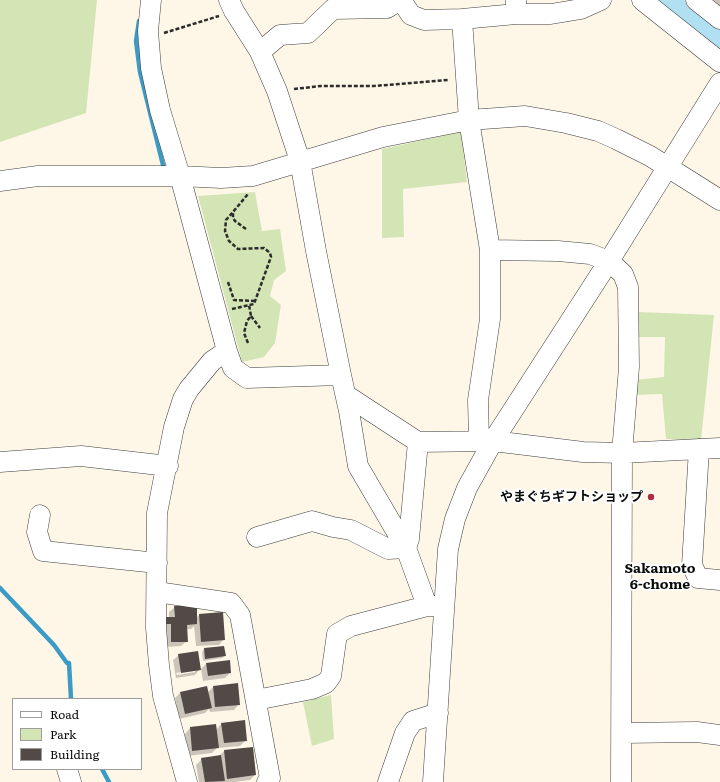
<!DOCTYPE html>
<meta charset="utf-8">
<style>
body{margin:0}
#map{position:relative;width:720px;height:782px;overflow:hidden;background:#fef7e8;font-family:Literata,serif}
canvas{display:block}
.legend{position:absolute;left:12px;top:698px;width:130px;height:72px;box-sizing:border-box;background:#fff;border:1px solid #9d9d9d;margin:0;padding:5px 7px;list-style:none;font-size:12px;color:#0a0a0a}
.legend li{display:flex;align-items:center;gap:8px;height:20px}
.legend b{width:20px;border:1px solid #9d9d9d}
</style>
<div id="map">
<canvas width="720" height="782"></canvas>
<ul class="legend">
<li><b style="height:5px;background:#fff"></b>Road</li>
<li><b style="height:11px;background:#d3e5b5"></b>Park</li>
<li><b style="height:11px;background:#524a47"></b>Building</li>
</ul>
</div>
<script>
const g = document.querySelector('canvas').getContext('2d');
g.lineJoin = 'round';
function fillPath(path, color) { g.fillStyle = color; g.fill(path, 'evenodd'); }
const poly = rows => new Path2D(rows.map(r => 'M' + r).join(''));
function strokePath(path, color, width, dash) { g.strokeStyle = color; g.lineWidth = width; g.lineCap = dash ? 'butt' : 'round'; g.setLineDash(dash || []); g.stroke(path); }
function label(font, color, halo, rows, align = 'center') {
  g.font = font + ' Literata,"Noto Sans JP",serif'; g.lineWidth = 4; g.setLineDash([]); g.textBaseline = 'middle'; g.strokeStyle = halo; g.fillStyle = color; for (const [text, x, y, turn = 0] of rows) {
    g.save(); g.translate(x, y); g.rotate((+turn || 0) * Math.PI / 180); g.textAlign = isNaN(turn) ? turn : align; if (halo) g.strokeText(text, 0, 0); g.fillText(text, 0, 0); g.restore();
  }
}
const green = poly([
 [0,0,97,0,86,113,0,142],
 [461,132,467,182,403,189,404,237,382,238,382,149],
 [255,192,262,231,280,229,286,271,274,280,270,296,281,305,275,343,264,357,242,362,198,196],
 [639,312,714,315,701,440,666,439,662,394,632,395,635,380,664,377,665,337,637,337],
 [331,695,334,739,312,746,303,702]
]);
const shadow = poly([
 [709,0,720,0,720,6],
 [175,607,196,618,199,615,224,639,219,645,196,646,194,626,191,629,186,629,187,641,181,646,166,647,160,629,169,618,169,612],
 [223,647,224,656,222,658,203,661,202,652,204,649],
 [179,655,200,669,195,675,176,678,173,660],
 [195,670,195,672,177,675,176,673],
 [206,664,230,673,225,678,203,681,201,669],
 [213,687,239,704,234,710,210,712,209,709,205,713,179,719,175,698,180,693,207,693],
 [222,723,246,740,240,746,218,748,218,747,212,753,187,756,185,734,190,728,215,726,216,730],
 [224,751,255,775,250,780,235,782,199,782,196,765,202,759,219,756]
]);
const stream = poly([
 [139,21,136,41,140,72,163,165],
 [0,588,54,645,67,663,69,663,71,699],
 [102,769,109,782]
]);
const river = poly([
 [660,0,720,43]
]);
const building = poly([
 [197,605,197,624,187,625,188,642,171,642,171,624,165,624,165,617,175,617,174,606],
 [223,612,225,640,201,642,199,614],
 [224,646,226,656,205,659,204,648],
 [198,651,201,670,181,673,178,654],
 [230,660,231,673,208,676,206,663],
 [238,683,240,705,215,707,213,686],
 [207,686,212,708,185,714,180,692],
 [245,720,247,741,224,743,221,723],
 [216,724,219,748,192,751,190,727],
 [253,747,256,775,227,779,224,750],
 [221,755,225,781,205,782,201,758]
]);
const path = poly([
 [164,33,219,16],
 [294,89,321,86,374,86,448,80],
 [246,229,235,221,233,218,233,212,248,194],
 [228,282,234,300,255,301],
 [232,309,254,304,271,257,270,253,264,248,238,249,229,241,225,231,226,220,233,212],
 [251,316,260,328],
 [248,343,244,333,247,321,251,316,249,305]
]);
const minor = poly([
 [151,0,148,31,151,68,160,110,180,176,227,351,233,368,247,378,341,375],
 [229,0,234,11,260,52,277,91,300,161,316,251,341,375,349,411,358,466,406,548,427,606],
 [401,0,411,15,424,20,462,19,469,120,490,250,490,319,478,400,479,441],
 [642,0,720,62],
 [696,0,720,19],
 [516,14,551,14,581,9,601,0],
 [462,19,516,14,516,0],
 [260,52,280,35,308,33,333,9,387,8,400,0],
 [0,181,38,176,180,176,221,178,253,176,383,137,469,120,525,116,566,123,598,131,616,139,650,156,720,200],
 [490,250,558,251,590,254,609,261,623,274,628,287,629,367,622,453,621,782],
 [346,395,418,442],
 [699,449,692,565,698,578,720,580],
 [0,462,81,456,168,466],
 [40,515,37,532,43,551,157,563],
 [257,537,312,521,333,527,351,530,388,549,406,548],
 [406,548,409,539,418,442,493,441,583,452,622,453,720,448],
 [157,592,231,603,240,615,270,778,267,782],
 [256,700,312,689,326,683,331,676,337,634,351,626,427,606,440,606],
 [622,733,697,732,720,735],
 [67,769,71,782],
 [187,782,163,696,159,665,156,628,157,513,174,427,183,399,189,389,212,361,227,351],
 [388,782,405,733,413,721,438,713],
 [433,782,448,549,455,519,467,488,493,441,609,261,720,83]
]);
const markers = [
 [651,497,4,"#b02c3f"]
];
const poiNames = [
 ["やまぐちギフトショップ",643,497]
];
const neighbourhoodNames = [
 ["Sakamoto",660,569],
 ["6-chome",660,585]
];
fillPath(green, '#d3e5b5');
fillPath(shadow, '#0003');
strokePath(stream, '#3c9bc4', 4.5);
strokePath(river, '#b1e0f2', 28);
fillPath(building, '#524a47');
strokePath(minor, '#3d3d3d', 21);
strokePath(path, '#2c2c2c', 2.5, [4, 2]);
strokePath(minor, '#fff', 20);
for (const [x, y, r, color] of markers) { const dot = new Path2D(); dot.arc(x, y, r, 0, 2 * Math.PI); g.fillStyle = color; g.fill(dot); strokePath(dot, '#fff', 1.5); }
label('bold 13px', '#0a0a0a', '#fff', poiNames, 'right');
label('bold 14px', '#0a0a0a', '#fff', neighbourhoodNames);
</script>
